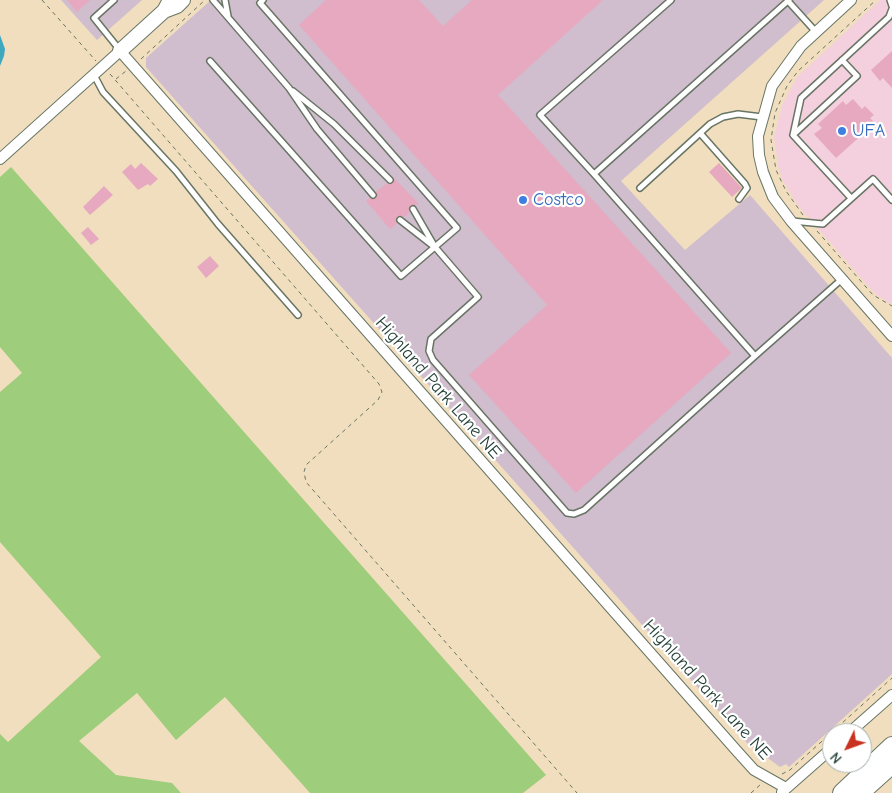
<!DOCTYPE html>
<style>
body{margin:0}
#map{position:relative;width:892px;height:793px;overflow:hidden;background:#f0debe;font-family:"Comic Neue",sans-serif}
canvas{display:block}
.north{position:absolute;left:822px;top:723px;width:50px;height:50px;box-sizing:border-box;background:#fff;border:1px solid #a5b1ae;border-radius:50%;rotate:228deg;font-size:14px;font-weight:700;line-height:20px;text-align:center;color:#1f3d34}
.north::after{content:'';display:block;margin:auto;width:18px;height:22px;background:#c8321e;clip-path:polygon(50% 0,100% 100%,50% 72%,0 100%)}
</style>
<div id="map">
<canvas width="892" height="793"></canvas>
<div class="north">N</div>
</div>
<script>
const g = document.querySelector('canvas').getContext('2d');
g.lineJoin = 'round';
function fillPath(path, color) { g.fillStyle = color; g.fill(path, 'evenodd'); }
const poly = rows => new Path2D(rows.map(r => 'M' + r).join(''));
function strokePath(path, color, width, dash) { g.strokeStyle = color; g.lineWidth = width; g.lineCap = dash ? 'butt' : 'round'; g.setLineDash(dash || []); g.stroke(path); }
function label(font, color, halo, rows, align = 'center') {
  g.font = font + ' "Comic Neue",sans-serif'; g.lineWidth = 4.5; g.setLineDash([]); g.textBaseline = 'middle'; g.strokeStyle = halo; g.fillStyle = color; for (const [text, x, y, turn = 0] of rows) {
    g.save(); g.translate(x, y); g.rotate((+turn || 0) * Math.PI / 180); g.textAlign = isNaN(turn) ? turn : align; if (halo) g.strokeText(text, 0, 0); g.fillText(text, 0, 0); g.restore();
  }
}
const built = poly([
 [880,0,892,0,892,305,875,294,798,206,782,179,778,166,774,137,782,105,797,77]
]);
const industrial = poly([
 [61,0,142,0,97,40],
 [211,0,824,0,621,181,685,250,750,195,892,358,892,674,789,767,786,764,780,767,747,743,146,67,146,58]
]);
const green = poly([
 [11,167,281,474,546,775,523,793,310,793,225,697,176,740,137,693,79,741,116,775,172,783,181,793,0,793,0,734,8,742,101,657,0,542,0,392,22,373,0,347,0,177]
]);
const water = poly([
 [0,35,5,49,4,56,0,66]
]);
const building = poly([
 [67,0,90,0,77,12],
 [326,0,419,0,443,26,472,0,603,0,498,95,731,353,576,493,469,375,547,305,299,25],
 [892,51,892,88,883,78,880,81,871,70],
 [853,99,862,109,865,106,874,115,870,118,875,123,836,158,814,134,822,128,818,124,843,101,846,105],
 [141,163,158,179,150,186,148,184,138,190,122,172,131,164,135,169],
 [719,163,742,188,732,197,709,172],
 [393,177,419,204,410,206,410,212,404,217,397,217,397,223,390,229,366,201,370,198,376,198,376,192,387,183,393,183],
 [104,186,113,195,90,215,83,207],
 [88,227,99,239,91,245,81,233],
 [210,256,219,266,206,278,197,267]
]);
const path = poly([
 [42,0,96,61],
 [141,59,205,0],
 [110,74,379,384,382,392,378,400,306,465,304,472,306,482,577,793],
 [116,79,126,71],
 [803,215,786,191,776,170,771,140,775,113,787,86,798,71,876,0],
 [817,231,873,295,892,306],
 [782,774,790,770,892,678],
 [751,793,760,785]
]);
const lane = poly([
 [114,0,94,18,119,49],
 [213,0,289,88,317,129,373,195],
 [225,0,228,16],
 [890,0,892,6],
 [788,1,816,32],
 [210,61,401,276,457,228,260,3,263,0],
 [94,75,103,92,176,171,218,224,298,315],
 [293,91,334,124,390,180],
 [700,133,745,184,747,188,739,199],
 [793,135,857,76,842,60],
 [594,174,540,115,671,0],
 [640,188,710,124,723,117,738,114,762,117],
 [851,198,793,135,801,98,889,17,892,9],
 [413,209,435,247,478,297,431,339,429,351,433,360,567,513,574,514,584,510,755,356,594,174,789,0],
 [400,220,432,245],
 [792,221,823,224,873,179,892,200],
 [755,356,842,279]
]);
const street = poly([
 [851,0,801,46,772,86,758,136,759,155,763,172,773,197,791,221,892,336],
 [0,159,120,51,736,750,754,770,786,788],
 [849,733,892,695],
 [782,792,832,748]
]);
const secondary = poly([
 [164,11,177,6,183,0],
 [120,51,164,11,170,0]
]);
const highway = poly([
 [842,793,892,746],
 [860,793,892,764]
]);
const markers = [
 [842,131,5,"#3f7fe0"],
 [523,200,5,"#3f7fe0"]
];
const shopNames = [
 ["UFA",852,131],
 ["Costco",533,200]
];
const streetNames = [
 ["Highland Park Lane NE",438,388,49],
 ["Highland Park Lane NE",707,690,48]
];
fillPath(built, '#f4cfdd');
fillPath(industrial, '#d0bdcd');
fillPath(green, '#9ecd7b');
fillPath(water, '#3fa8bf');
fillPath(building, '#e7a9c0');
strokePath(lane, '#687564', 8);
strokePath(street, '#687564', 12);
strokePath(secondary, '#687564', 16);
strokePath(highway, '#687564', 20);
strokePath(path, '#687564', 1, [4, 4]);
strokePath(lane, '#fff', 5);
strokePath(street, '#fff', 10);
strokePath(secondary, '#fff', 14);
strokePath(highway, '#fff', 18);
for (const [x, y, r, color] of markers) { const dot = new Path2D(); dot.arc(x, y, r, 0, 2 * Math.PI); g.fillStyle = color; g.fill(dot); strokePath(dot, '#fff', 2); }
label('18px', '#366cbe', '#fff', shopNames, 'left');
label('18px', '#1f3d34', '#fff', streetNames);
</script>
